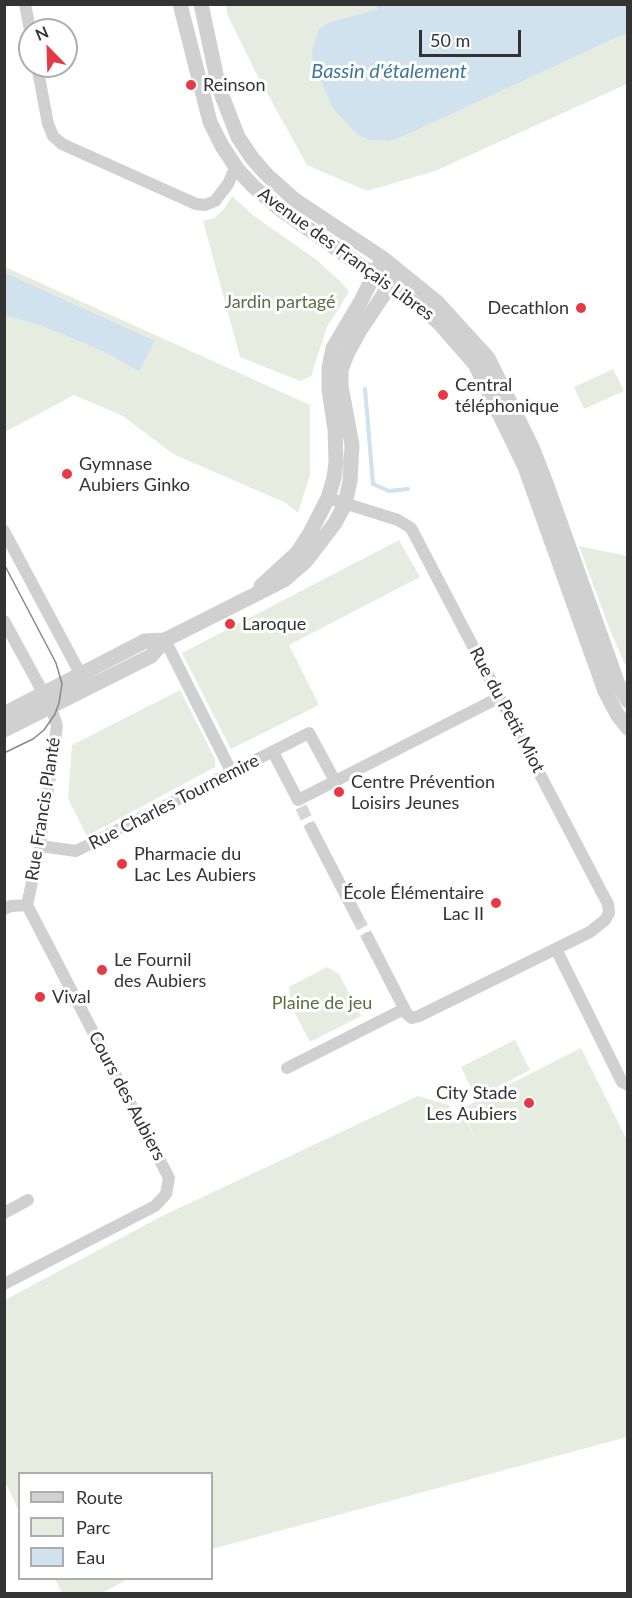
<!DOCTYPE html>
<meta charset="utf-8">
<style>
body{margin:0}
#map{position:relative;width:632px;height:1598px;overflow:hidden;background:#fff;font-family:Lato,sans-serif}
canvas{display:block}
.frame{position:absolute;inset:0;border:6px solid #333;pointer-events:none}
.legend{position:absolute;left:18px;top:1472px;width:195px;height:108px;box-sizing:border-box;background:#fff;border:2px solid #adadad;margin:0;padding:8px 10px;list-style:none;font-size:18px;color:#333}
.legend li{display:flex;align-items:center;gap:12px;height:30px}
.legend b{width:30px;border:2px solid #adadad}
.north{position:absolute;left:18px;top:18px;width:60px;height:60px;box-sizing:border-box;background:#fff;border:2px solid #adadad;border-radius:50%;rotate:337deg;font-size:16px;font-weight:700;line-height:24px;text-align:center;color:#333}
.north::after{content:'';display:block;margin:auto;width:21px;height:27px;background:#e63946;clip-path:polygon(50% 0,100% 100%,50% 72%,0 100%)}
.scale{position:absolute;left:419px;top:30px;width:102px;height:27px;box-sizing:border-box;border:3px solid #333;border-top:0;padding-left:8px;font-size:18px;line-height:21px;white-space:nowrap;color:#333;-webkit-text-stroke:4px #fff;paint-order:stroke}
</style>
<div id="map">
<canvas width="632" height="1598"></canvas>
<div class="frame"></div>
<ul class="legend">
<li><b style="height:8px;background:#d0d0d0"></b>Route</li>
<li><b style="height:16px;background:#e6ecdf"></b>Parc</li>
<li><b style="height:16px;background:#cfe2ee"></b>Eau</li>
</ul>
<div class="north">N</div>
<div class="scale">50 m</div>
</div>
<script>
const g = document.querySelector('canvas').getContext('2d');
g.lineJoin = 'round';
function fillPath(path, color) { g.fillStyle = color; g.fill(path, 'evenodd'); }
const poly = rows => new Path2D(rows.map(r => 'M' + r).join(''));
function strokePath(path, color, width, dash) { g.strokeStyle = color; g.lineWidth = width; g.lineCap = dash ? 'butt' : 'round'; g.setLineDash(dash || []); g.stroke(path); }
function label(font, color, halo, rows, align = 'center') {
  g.font = font + ' Lato,sans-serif'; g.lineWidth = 6; g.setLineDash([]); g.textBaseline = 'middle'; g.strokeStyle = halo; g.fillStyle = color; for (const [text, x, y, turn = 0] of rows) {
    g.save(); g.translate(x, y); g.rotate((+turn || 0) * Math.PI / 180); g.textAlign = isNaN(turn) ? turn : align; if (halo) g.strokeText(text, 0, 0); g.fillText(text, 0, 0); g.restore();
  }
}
const green = poly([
 [226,5,377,5,378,9,330,22,390,141,618,37,627,34,627,84,435,171,367,191,307,165,256,73,227,14],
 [232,196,254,216,318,261,341,282,349,292,327,327,311,376,300,381,240,357,203,221,214,218,224,209],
 [5,267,310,405,310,475,298,513,286,503,173,454,123,416,74,395,5,432],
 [613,369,624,391,584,409,574,387],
 [399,540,420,577,289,645,319,705,231,749,182,653],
 [579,546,627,556,627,669,610,630],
 [180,690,215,759,215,767,87,836,68,799,72,745],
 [327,967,339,974,361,1016,310,1042,290,1004,289,987],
 [515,1040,530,1070,476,1098,461,1067],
 [581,1048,627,1140,627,1437,212,1549,212,1474,20,1474,19,1511,5,1482,5,1300,164,1215,418,1096,449,1105,454,1115,461,1112,477,1141,461,1109],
 [55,1579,128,1579,100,1594,62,1593]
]);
const water = poly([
 [376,5,627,5,627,34,618,37,401,137,390,141,369,140,357,134,333,108,313,62,312,50,319,29,330,22,378,9],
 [5,273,155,341,139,371,109,354,63,334,40,325,5,315]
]);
const stream = poly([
 [365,389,373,484,389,491,408,489]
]);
const minorTunnel = poly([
 [301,807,311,828],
 [357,917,368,938]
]);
const minor = poly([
 [25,4,30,30],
 [37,66,48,124,53,136,62,144,196,204,205,205,215,201,228,184,233,173,238,170],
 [328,498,398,520,411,528,600,889,608,904,609,913,605,920,590,932,419,1016,412,1018,407,1014,368,938],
 [4,531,81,675,81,683],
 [4,621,51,707,57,726,40,846,27,905,11,906,4,909],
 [165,640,232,773],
 [273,752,298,800,500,697],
 [311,828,357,917],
 [40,846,76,851,309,733,335,781],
 [556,949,622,1082,628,1085],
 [287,1068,404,1009],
 [4,1213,28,1200],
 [4,1284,155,1206,166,1194,169,1178,27,905]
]);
const tertiary = poly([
 [180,4,210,122,222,146,238,170,254,187,280,209,427,312,440,324,475,364,525,467,605,691,617,714,628,728],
 [201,4,219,88,238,137,252,158,267,175,295,200,384,259,437,302,488,358,532,447,546,483,618,684,628,701],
 [261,586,297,553,310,533,328,498,334,478,336,462,335,430,329,389,329,368,333,348,361,301,378,267],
 [4,714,145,641,165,640],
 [4,730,151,656,165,640,284,580,306,561,335,523,345,504,350,481,352,445,341,386,341,370,347,354,360,330,395,278]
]);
const tram = poly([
 [4,564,56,663,62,684,59,703,55,714,44,730,33,739,4,753]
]);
const markers = [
 [191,85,6,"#e63946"],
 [581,308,6,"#e63946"],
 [443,395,6,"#e63946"],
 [67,474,6,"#e63946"],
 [230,624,6,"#e63946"],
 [339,792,6,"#e63946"],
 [122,864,6,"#e63946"],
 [496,903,6,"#e63946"],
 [102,970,6,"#e63946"],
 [40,997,6,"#e63946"],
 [529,1103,6,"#e63946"]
];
const poiNames = [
 ["Reinson",203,85],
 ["Decathlon",569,308,"right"],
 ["Central",455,385],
 ["téléphonique",455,406],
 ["Gymnase",79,464],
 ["Aubiers Ginko",79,485],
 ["Laroque",242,624],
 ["Centre Prévention",351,782],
 ["Loisirs Jeunes",351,803],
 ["Pharmacie du",134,854],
 ["Lac Les Aubiers",134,875],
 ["École Élémentaire",484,893,"right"],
 ["Lac II",484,914,"right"],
 ["Le Fournil",114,960],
 ["des Aubiers",114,981],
 ["Vival",52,997],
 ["City Stade",517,1093,"right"],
 ["Les Aubiers",517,1114,"right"]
];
const streetNames = [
 ["Avenue des Français Libres",346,254,36],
 ["Rue du Petit Miot",507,710,62],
 ["Rue Charles Tournemire",174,802,-27],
 ["Rue Francis Planté",43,809,-81],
 ["Cours des Aubiers",127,1096,62]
];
const parkNames = [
 ["Jardin partagé",280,302],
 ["Plaine de jeu",322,1003]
];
const waterNames = [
 ["Bassin d'étalement",389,72]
];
fillPath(green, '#e6ecdf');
fillPath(water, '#cfe2ee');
strokePath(stream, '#cfe2ee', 4);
strokePath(minorTunnel, '#d6d6d6', 12, [12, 6]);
strokePath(minor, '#d0d0d0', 12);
strokePath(tertiary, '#d0d0d0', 15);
strokePath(tram, '#888', 1.5);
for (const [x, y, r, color] of markers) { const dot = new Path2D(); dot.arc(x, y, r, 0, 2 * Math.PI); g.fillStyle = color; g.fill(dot); strokePath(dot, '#fff', 2); }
label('18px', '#333', '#fff', poiNames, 'left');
label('18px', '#333', '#fff', streetNames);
label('18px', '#56703f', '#fff', parkNames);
label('italic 20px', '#3f7597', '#fff', waterNames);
</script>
